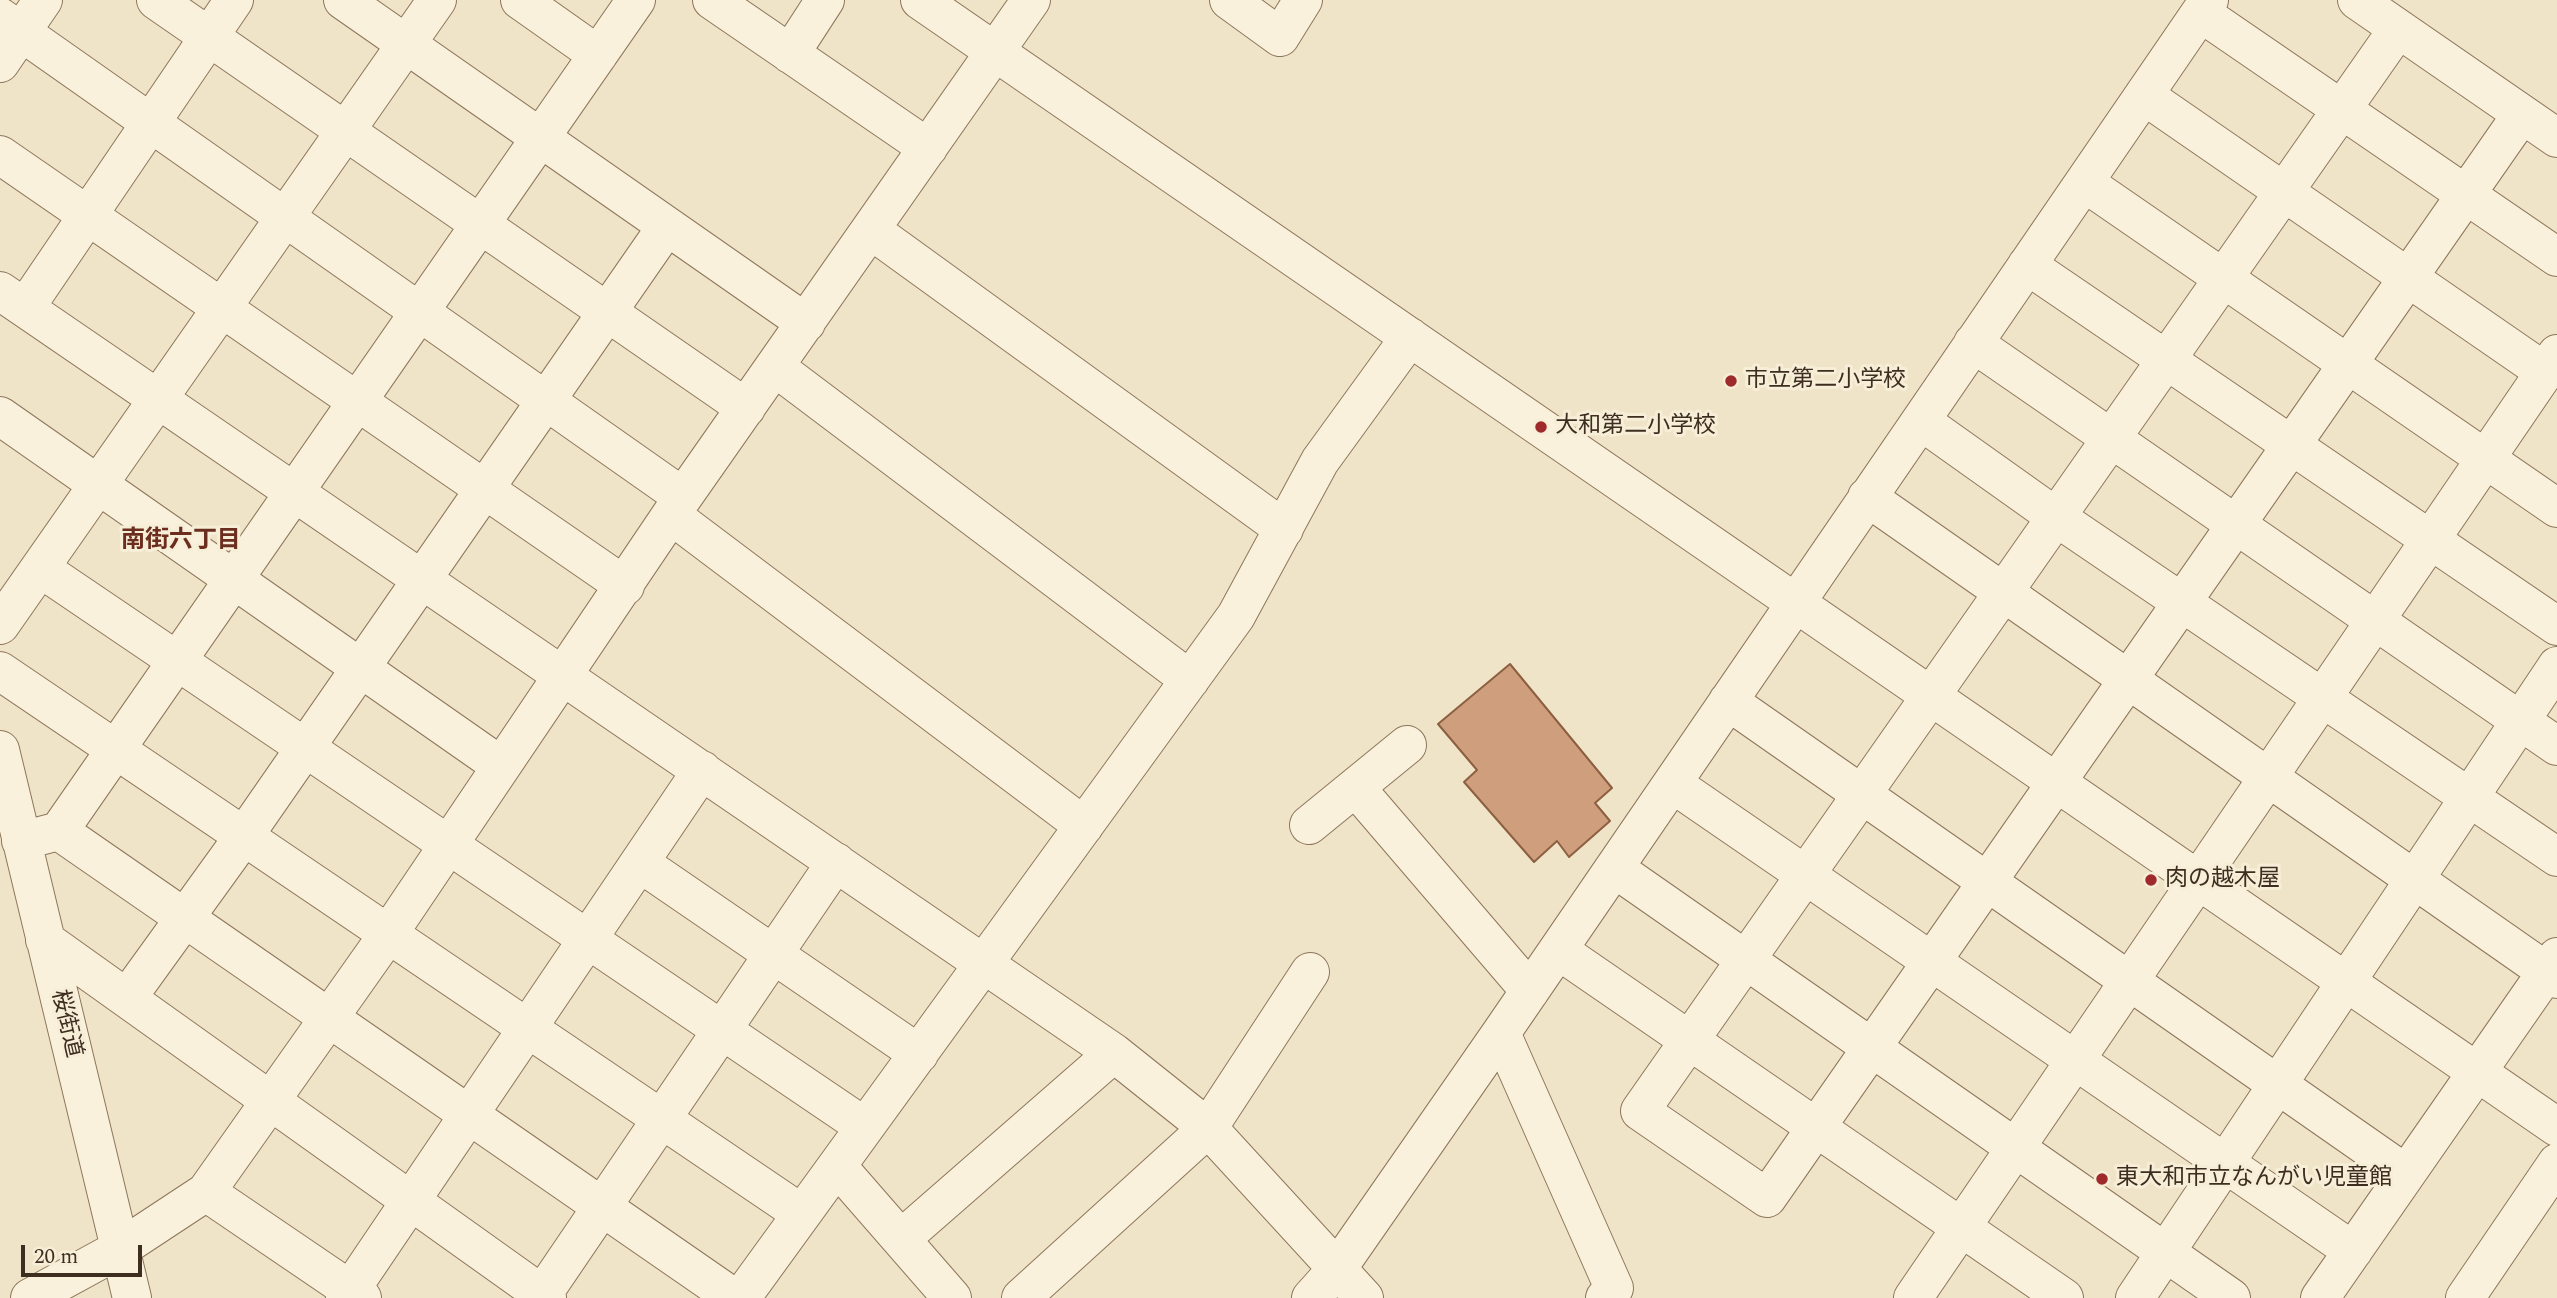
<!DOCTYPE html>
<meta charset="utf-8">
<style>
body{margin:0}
#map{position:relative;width:2557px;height:1298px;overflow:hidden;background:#f0e4c8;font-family:Spectral,serif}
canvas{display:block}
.scale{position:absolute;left:21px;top:1245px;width:121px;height:32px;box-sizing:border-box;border:4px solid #3d2e20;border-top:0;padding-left:9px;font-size:21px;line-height:24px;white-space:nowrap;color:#3d2e20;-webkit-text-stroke:5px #f7eed8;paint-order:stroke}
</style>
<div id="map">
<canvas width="2557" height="1298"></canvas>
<div class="scale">20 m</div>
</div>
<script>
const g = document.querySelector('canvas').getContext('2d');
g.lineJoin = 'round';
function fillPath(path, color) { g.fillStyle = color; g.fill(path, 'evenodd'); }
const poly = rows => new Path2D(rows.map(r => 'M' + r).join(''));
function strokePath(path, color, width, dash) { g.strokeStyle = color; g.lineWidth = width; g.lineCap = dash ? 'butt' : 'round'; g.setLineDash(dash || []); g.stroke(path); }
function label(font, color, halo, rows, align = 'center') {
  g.font = font + ' Spectral,"Noto Sans JP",serif'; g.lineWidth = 6; g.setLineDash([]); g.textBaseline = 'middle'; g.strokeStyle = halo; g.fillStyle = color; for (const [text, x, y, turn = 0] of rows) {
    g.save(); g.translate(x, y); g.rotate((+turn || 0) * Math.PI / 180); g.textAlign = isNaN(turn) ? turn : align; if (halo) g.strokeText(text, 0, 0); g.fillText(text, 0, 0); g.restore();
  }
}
const building = poly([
 [1510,664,1612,788,1595,803,1610,821,1569,857,1557,841,1534,862,1464,782,1477,770,1438,724,1510,664]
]);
const minor = poly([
 [156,0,746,408],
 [343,0,806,323],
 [520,0,598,55],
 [712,0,928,148],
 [920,0,2557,1127],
 [1229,0,1280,37,1303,0],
 [2357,0,2557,138],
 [2201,13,2557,257],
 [0,17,683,497],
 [2398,29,1640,1111,1767,1198,2522,114],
 [790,54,825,0],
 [0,63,43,0],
 [2145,96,2545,372],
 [0,155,625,586],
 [2085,183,2557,508],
 [871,230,1284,529],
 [2027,265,2557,626],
 [0,291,1114,1053,1208,1128,1364,1298],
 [25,308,234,0],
 [1973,343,2557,746],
 [775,367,1190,680],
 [0,416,501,766],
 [1921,421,2056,517,2557,857],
 [1867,497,2557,979],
 [671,515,1084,826],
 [40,568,865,1127],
 [0,625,437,0],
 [0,671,802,1214],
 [1728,701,2406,1174],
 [0,750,132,1298],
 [1673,784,2353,1251],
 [1356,788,1530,991],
 [1309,825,1407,745],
 [59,831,636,0],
 [21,841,59,831,734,1298],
 [640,863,919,1054],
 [1614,868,2231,1298],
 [45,940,547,1298],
 [1558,950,2064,1298],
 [127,998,244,836,667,226],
 [1501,1033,1614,1288,1605,1298],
 [837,1166,952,1298],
 [206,1192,362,1298],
 [901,1239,1114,1053],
 [30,1298,118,1250,206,1192,389,933,683,497,1031,0],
 [345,1298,702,770],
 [540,1298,836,862],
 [741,1298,1236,616,1320,461,1410,337],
 [1021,1298,1208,1128,1310,972],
 [1311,1298,1337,1269,1501,1033,2209,0],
 [1913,1298,2557,354],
 [2135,1298,2557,666],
 [2320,1298,2557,957],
 [2465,1298,2557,1163]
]);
const markers = [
 [1731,381,7,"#9e2a2b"],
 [1541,427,7,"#9e2a2b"],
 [2151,880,7,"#9e2a2b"],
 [2102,1179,7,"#9e2a2b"]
];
const poiNames = [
 ["市立第二小学校",1745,381],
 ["大和第二小学校",1555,427],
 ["肉の越木屋",2165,880],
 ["東大和市立なんがい児童館",2116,1179]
];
const streetNames = [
 ["桜街道",65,1024,77]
];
const neighbourhoodNames = [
 ["南街六丁目",181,542]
];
fillPath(building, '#cf9f7d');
strokePath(building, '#8d5f41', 2);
strokePath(minor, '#8d765c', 40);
strokePath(minor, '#faf1dc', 38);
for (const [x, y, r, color] of markers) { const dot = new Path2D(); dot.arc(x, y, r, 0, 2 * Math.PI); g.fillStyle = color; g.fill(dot); strokePath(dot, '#f7eed8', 2.5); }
label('23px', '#3d2e20', '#f7eed8', poiNames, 'left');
label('23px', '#3d2e20', '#f7eed8', streetNames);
label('bold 24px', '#6b2e1e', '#f7eed8', neighbourhoodNames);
</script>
